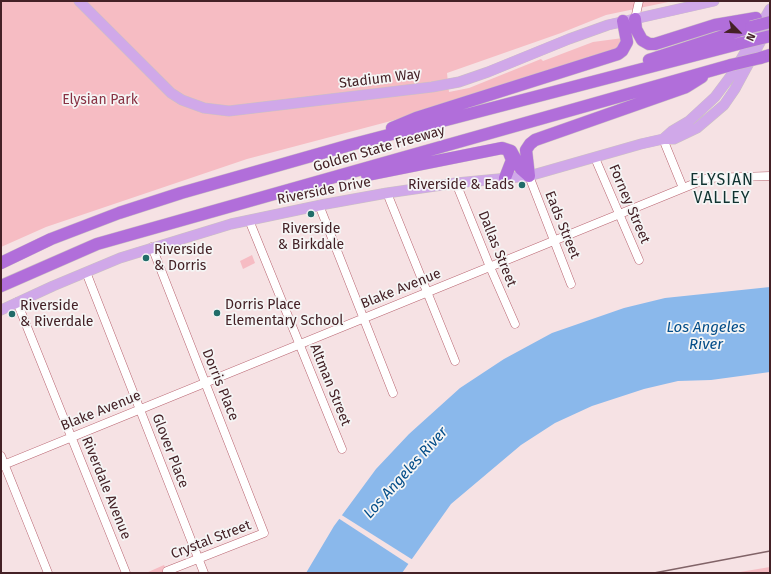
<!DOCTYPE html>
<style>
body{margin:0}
#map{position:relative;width:771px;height:574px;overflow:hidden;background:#f6e2e4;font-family:"Fira Sans",sans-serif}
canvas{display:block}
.frame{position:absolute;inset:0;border:2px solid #442126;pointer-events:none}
.north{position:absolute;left:719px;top:12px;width:40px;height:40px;-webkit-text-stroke:3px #f5f5f5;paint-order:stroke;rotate:114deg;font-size:11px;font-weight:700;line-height:16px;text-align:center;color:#442126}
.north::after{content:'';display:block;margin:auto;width:14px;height:18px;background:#442126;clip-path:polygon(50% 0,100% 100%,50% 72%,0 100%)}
</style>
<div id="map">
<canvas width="771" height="574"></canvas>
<div class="frame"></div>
<div class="north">N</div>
</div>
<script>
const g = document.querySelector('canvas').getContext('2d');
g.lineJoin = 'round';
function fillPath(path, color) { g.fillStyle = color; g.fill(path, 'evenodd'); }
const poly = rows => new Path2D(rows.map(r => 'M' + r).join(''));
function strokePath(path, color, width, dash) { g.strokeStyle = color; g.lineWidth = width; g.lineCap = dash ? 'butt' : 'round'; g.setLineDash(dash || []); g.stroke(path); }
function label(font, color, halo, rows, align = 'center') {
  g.font = font + ' "Fira Sans",sans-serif'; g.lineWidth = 3.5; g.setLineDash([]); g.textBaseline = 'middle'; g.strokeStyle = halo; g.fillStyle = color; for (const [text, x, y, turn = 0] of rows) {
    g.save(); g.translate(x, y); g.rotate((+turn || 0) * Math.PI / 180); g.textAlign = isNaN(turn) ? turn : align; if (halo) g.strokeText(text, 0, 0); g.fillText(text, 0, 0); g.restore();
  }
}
const green = poly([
 [1,1,673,1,606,15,561,33,447,73,449,92,469,88,541,59,543,61,593,42,623,38,619,48,425,112,247,159,46,227,1,247],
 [252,255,255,263,243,269,240,261],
 [164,565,168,573,146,573],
 [770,567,770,573,734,573]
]);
const water = poly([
 [770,287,770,372,711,380,678,381,644,389,592,406,555,423,521,445,451,504,402,573,306,573,334,526,376,469,409,434,460,388,504,359,552,333,624,308,665,298]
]);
const pier = poly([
 [340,514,413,560,410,565,338,518]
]);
const minor = poly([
 [635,19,639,1],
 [663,139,683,188],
 [595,158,639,260],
 [529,176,571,284],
 [456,183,490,267,515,324],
 [387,193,455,361],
 [319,205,393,393],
 [249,220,342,449],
 [152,247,264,533,167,571],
 [86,272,204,573],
 [17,302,126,573],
 [1,456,48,573],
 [1,466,708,178,770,176]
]);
const major = poly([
 [79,1,171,93,182,100,204,108,229,111,432,87,459,82,488,72,569,39,608,25,714,1],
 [663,139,672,131,689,121,715,97,733,73,770,9],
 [1,310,53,286,120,258,231,224,326,204,387,193,456,183,529,176,641,144,663,139,674,139,697,128,724,105,735,89,770,24]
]);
const highway = poly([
 [635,19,636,29,642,40,649,44,655,44,715,25,756,18],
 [760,58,770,55],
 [649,60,751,27],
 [392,128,416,118,618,54,622,51,627,42,623,21],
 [367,175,502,148,511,151,521,169,529,176],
 [529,176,526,150,530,144,535,140,686,87,702,77],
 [505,178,512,160,508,150],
 [1,263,51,239,119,213,181,193,350,145,742,43],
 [1,286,97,244,731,65]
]);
const rail = poly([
 [654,573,770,551]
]);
const highwayBridge = poly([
 [751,27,770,22],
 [742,43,770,36],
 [731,65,760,58]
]);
const markers = [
 [522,185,4,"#216c69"],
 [311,214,4,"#216c69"],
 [146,258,4,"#216c69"],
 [217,313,4,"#216c69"],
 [12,314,4,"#216c69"]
];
const streetNames = [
 ["Stadium Way",380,79,-7],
 ["Golden State Freeway",379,149,-16],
 ["Riverside Drive",324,191,-11],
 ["Forney Street",629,204,67],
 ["Eads Street",562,225,68],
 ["Dallas Street",497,249,68],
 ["Blake Avenue",401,289,-22],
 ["Dorris Place",220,385,68],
 ["Altman Street",330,385,68],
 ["Blake Avenue",101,411,-22],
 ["Glover Place",170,451,69],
 ["Riverdale Avenue",106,488,68],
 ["Crystal Street",211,540,-21]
];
const parkNames = [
 ["Elysian Park",100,100]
];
const poiNames = [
 ["Riverside & Eads",514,185,"right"],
 ["Riverside",311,229,"center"],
 ["& Birkdale",311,245,"center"],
 ["Riverside",154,250],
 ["& Dorris",154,266],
 ["Dorris Place",225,305],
 ["Elementary School",225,321],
 ["Riverside",20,306],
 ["& Riverdale",20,322]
];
const waterNames = [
 ["Los Angeles",706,328],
 ["River",706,345],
 ["Los Angeles River",406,473,-48]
];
const quarterNames = [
 ["ELYSIAN",722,181],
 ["VALLEY",722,199]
];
fillPath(green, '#f6bcc3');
fillPath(water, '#8ab8eb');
fillPath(pier, '#f6e2e4');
strokePath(minor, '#b96571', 9);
strokePath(major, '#cbc1c2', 11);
strokePath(highway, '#cbc1c2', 13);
strokePath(minor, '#fff', 8);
strokePath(major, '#d0a8e9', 10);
strokePath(highway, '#b16eda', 12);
strokePath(rail, '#816367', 1.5);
strokePath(highwayBridge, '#cbc1c2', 13, []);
strokePath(highwayBridge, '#b16eda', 12);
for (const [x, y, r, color] of markers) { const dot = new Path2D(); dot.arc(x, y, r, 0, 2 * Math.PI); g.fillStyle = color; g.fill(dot); strokePath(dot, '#f5f5f5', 1.5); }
label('14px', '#442126', '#f5f5f5', streetNames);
label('14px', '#883143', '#f5f5f5', parkNames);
label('14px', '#442126', '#f5f5f5', poiNames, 'left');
label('italic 15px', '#034d89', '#f5f5f5', waterNames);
g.letterSpacing = '1px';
label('16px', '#103331', '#f5f5f5', quarterNames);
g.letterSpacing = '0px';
</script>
